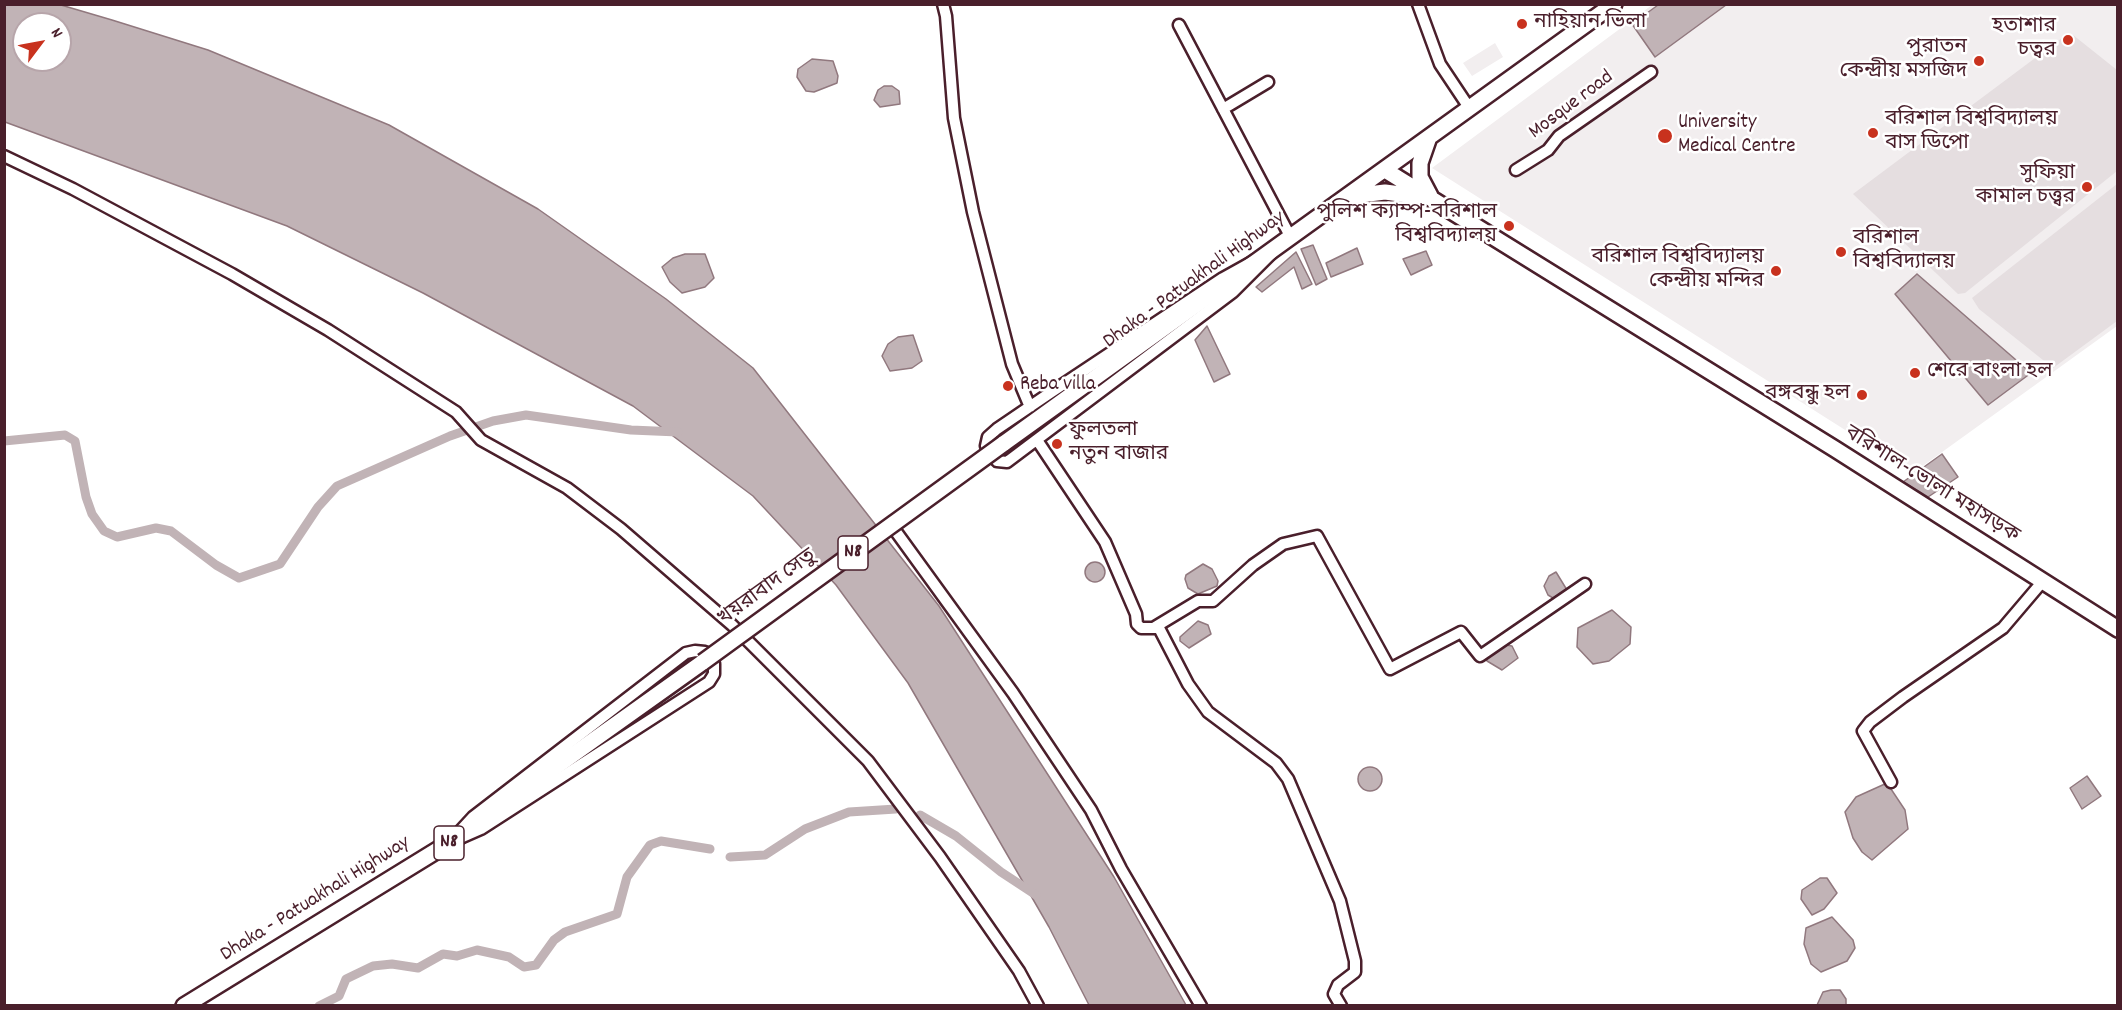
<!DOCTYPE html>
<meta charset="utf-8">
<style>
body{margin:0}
#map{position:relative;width:2122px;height:1010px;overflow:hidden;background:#fff;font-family:Dekko,sans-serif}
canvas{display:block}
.frame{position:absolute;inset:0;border:6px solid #4a1f2b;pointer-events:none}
.north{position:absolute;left:12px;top:12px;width:60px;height:60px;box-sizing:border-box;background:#fff;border:2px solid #b7a5aa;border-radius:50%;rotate:58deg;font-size:16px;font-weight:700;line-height:24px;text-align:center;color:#4a1f2b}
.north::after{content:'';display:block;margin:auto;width:21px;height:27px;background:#c8321e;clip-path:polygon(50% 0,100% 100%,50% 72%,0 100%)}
</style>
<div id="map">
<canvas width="2122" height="1010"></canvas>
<div class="frame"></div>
<div class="north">N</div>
</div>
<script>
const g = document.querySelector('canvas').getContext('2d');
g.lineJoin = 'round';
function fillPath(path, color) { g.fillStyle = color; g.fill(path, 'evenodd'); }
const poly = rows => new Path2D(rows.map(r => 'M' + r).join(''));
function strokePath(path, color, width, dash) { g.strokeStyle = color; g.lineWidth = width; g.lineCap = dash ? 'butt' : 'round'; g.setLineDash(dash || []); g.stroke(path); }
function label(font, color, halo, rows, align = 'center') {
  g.font = font + ' Dekko,"Noto Sans Bengali",sans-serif'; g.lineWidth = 5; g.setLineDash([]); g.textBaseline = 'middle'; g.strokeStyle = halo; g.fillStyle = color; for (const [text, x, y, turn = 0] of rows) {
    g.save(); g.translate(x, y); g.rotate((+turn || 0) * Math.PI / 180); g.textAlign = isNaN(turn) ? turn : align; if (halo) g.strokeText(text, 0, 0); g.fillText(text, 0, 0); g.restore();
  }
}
const built = poly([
 [1652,5,2117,5,2117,326,1913,473,1432,168],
 [1495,43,1503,57,1472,76,1463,63]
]);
const green = poly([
 [2066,35,2073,35,2117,70,2117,171,1965,293,1958,294,1853,194],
 [2117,184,2117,321,2053,368,1979,309,1972,298]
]);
const water = poly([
 [5,5,61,5,112,20,208,50,389,125,538,209,666,299,753,368,939,606,1114,877,1186,1005,1089,1005,1049,927,908,683,836,585,753,496,633,406,423,293,287,226,5,122,5,5],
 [24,24,60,24,60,60,24,60,24,24],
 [1658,5,1658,4,1726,5,1655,57,1632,24,1658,5],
 [812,59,833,61,838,76,837,83,814,92,806,91,797,77,798,69,812,59],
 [884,86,892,86,899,91,900,104,880,107,874,100,878,90,884,86],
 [1313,245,1327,279,1316,285,1301,249,1313,245],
 [1357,248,1363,264,1331,277,1326,263,1357,248],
 [1426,251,1432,265,1411,275,1403,259,1426,251],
 [1296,252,1312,284,1302,289,1294,267,1262,292,1256,287,1296,252],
 [685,254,705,254,714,278,705,287,682,293,670,282,662,267,673,258,685,254],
 [1917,274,2031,373,1988,405,1895,294,1917,274],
 [1207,326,1230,374,1214,382,1195,340,1207,326],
 [913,335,922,361,912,368,890,371,882,356,888,344,898,337,913,335],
 [1942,454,1958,477,1928,497,1903,482,1942,454],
 '1085 572a10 10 0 1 1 20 0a10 10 0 1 1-20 0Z',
 [1203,564,1212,569,1218,581,1217,586,1198,594,1188,588,1185,579,1186,575,1203,564],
 [1556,572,1567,590,1553,598,1548,595,1544,586,1549,576,1556,572],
 [1612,610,1631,627,1630,644,1609,661,1593,664,1577,647,1578,628,1612,610],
 [1198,621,1208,625,1211,634,1189,648,1180,641,1180,637,1198,621],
 [1506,645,1512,646,1518,658,1502,670,1487,661,1485,656,1506,645],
 '1358 779a12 12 0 1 1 24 0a12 12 0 1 1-24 0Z',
 [2087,776,2101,796,2082,809,2070,788,2087,776],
 [1887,783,1905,810,1908,829,1872,860,1862,852,1853,838,1845,812,1856,797,1887,783],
 [1820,878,1827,878,1837,893,1824,909,1812,915,1801,899,1802,890,1820,878],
 [1832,917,1853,940,1855,948,1847,961,1821,972,1811,964,1804,944,1806,928,1832,917],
 [1831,990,1840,990,1846,999,1846,1005,1817,1005,1823,992,1831,990]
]);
const canal = poly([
 [4,441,65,435,75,441,86,497,92,514,104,531,117,537,156,528,171,531,216,565,239,578,280,564,318,507,337,486,450,436,493,421,526,415,631,430,678,432],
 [920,815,956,836,1001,872,1036,895],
 [730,857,765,855,805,829,849,812,896,809],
 [319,1006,339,996,346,979,373,966,392,964,418,968,443,954,457,956,477,950,509,957,524,967,536,965,554,940,565,932,617,914,627,877,650,845,661,841,710,849]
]);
const minor = poly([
 [943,4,946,16,954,118,973,212,1012,364,1030,407],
 [1418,4,1440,64,1470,109],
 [1179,25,1291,238],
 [1223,109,1268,82],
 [4,156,73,189,232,274,328,330,456,412,481,440,567,488,621,529,732,625,868,761,940,857,1019,971,1038,1006],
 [1516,170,1548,150,1559,136,1651,72],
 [1277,248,1233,292,1007,462,997,461,986,446,988,437,997,429,1050,393,1223,278,1277,248],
 [1037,440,1105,542,1136,614,1137,624,1141,628,1159,628,1188,684,1208,712,1276,763,1288,779,1340,901,1355,961,1355,972,1338,985,1334,994,1341,1006],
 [897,533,1013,693,1091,810,1121,869,1201,1006],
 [1155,627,1198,601,1213,601,1253,565,1283,544,1317,536,1390,669,1461,632,1480,656,1585,584],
 [695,651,705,652,714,664,714,674,709,682,481,829,449,843,473,817,686,653,695,651],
 [1891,782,1863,731,1870,722,1903,697,2003,628,2043,581]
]);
const highway = poly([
 [1428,140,1420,163,1420,177,1430,196],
 [1385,170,1835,449,2118,629],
 [1352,196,1385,192,1423,197],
 [1003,444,1614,4],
 [184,1006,449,843,703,662]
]);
const highwayBridge = poly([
 [703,662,1003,444]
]);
const markers = [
 [1522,24,6,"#c8321e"],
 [2068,40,6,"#c8321e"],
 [1979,61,6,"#c8321e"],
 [1873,133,6,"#c8321e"],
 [1665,136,8,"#c8321e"],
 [2087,187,6,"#c8321e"],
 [1509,226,6,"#c8321e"],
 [1841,252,6,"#c8321e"],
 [1776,271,6,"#c8321e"],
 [1915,373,6,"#c8321e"],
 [1008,386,6,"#c8321e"],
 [1862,395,6,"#c8321e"],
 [1057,444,6,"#c8321e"]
];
const shields = [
 [853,553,30],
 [449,843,30]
];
const shieldNames = [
 ["N8",853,553],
 ["N8",449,843]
];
const poiNames = [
 ["নাহিয়ান ভিলা",1534,24],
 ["হতাশার",2056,28,"right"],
 ["চত্বর",2056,52,"right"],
 ["পুরাতন",1967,49,"right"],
 ["কেন্দ্রীয় মসজিদ",1967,73,"right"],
 ["বরিশাল বিশ্ববিদ্যালয়",1885,121],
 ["বাস ডিপো",1885,145],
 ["University",1678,124],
 ["Medical Centre",1678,148],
 ["সুফিয়া",2075,175,"right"],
 ["কামাল চত্ত্বর",2075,199,"right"],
 ["পুলিশ ক্যাম্প-বরিশাল",1497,214,"right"],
 ["বিশ্ববিদ্যালয়",1497,238,"right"],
 ["বরিশাল",1853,240],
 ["বিশ্ববিদ্যালয়",1853,264],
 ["বরিশাল বিশ্ববিদ্যালয়",1764,259,"right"],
 ["কেন্দ্রীয় মন্দির",1764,283,"right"],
 ["শেরে বাংলা হল",1927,373],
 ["Reba villa",1020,386],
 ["বঙ্গবন্ধু হল",1850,395,"right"],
 ["ফুলতলা",1069,432],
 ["নতুন বাজার",1069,456]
];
const streetNames = [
 ["Mosque road",1572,106,-37],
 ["Dhaka - Patuakhali Highway",1195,281,-36],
 ["বরিশাল-ভোলা মহাসড়ক",1931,486,32],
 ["খয়রাবাদ সেতু",768,589,-36],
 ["Dhaka - Patuakhali Highway",316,900,-32]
];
fillPath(built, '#f2eeef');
fillPath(green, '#e5dee0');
fillPath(water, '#c1b3b6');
strokePath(water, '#91787e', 1.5);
strokePath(canal, '#c1b3b6', 9);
strokePath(minor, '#4a1f2b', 15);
strokePath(highway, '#4a1f2b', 20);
strokePath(minor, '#fff', 10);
strokePath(highway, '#fff', 15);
strokePath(highwayBridge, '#4a1f2b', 20, []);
strokePath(highwayBridge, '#fff', 15);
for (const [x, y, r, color] of markers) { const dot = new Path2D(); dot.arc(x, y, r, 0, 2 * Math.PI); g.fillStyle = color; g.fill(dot); strokePath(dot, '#fff', 2); }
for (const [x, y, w] of shields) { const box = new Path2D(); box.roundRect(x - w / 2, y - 17, w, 34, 4.5); g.fillStyle = '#fff'; g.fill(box); strokePath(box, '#4a1f2b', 1.5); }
label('bold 20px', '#4a1f2b', null, shieldNames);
label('21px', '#4a1f2b', '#fff', poiNames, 'left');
label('21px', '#4a1f2b', '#fff', streetNames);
</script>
